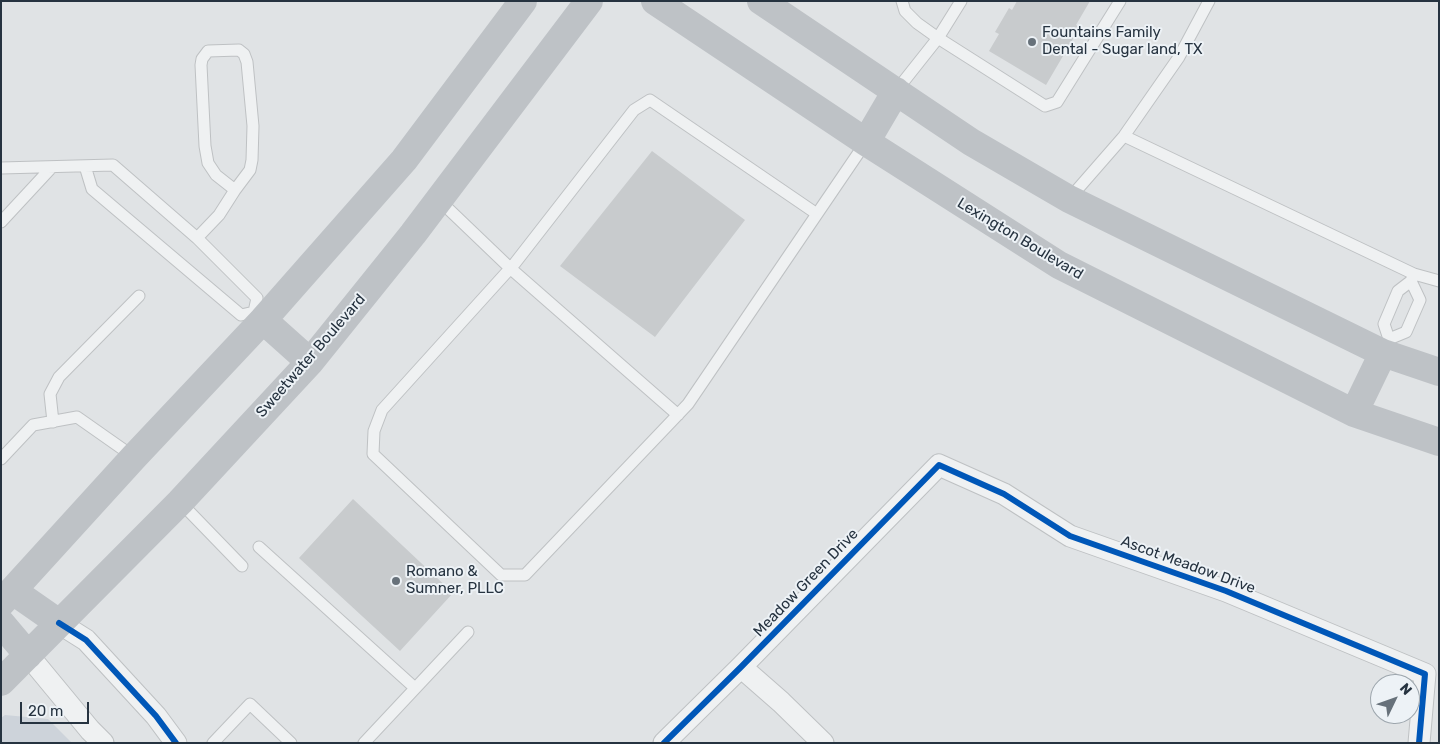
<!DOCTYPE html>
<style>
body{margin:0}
#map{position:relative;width:1440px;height:744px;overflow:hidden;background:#e0e3e5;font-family:Rubik,sans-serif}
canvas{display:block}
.frame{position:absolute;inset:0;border:2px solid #263340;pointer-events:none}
.north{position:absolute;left:1370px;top:674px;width:50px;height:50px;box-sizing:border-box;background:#edf2f6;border:1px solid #9da6ad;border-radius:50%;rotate:48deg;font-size:14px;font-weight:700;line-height:20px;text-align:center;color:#263340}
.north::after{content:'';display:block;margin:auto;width:18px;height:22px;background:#67717a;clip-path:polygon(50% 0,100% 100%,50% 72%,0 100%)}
.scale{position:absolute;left:20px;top:702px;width:69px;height:22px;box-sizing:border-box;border:2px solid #263340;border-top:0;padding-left:6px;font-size:15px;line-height:18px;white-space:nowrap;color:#263340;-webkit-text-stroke:4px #edf2f6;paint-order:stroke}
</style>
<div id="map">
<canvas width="1440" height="744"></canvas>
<div class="frame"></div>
<div class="north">N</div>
<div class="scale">20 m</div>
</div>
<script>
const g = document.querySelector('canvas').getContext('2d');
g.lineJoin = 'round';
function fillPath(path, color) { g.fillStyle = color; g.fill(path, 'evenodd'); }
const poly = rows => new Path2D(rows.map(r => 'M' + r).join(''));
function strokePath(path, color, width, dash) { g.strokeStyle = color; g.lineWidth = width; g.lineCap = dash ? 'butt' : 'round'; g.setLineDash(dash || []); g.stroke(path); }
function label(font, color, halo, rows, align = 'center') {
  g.font = font + ' Rubik,sans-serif'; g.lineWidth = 4; g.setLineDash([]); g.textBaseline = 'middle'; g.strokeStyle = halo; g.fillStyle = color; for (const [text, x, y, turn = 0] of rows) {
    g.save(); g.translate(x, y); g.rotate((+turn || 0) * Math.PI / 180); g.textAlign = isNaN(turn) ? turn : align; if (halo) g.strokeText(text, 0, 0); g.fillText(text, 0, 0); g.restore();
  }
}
const built = poly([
 [5,715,48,719,72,743,1,743,1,718]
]);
const building = poly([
 [1017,1,1090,1,1076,25,1080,27,1046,85,989,51,999,34,995,32,1009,8,1012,10],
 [652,151,745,220,655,337,560,266],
 [353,499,453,593,400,651,299,558]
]);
const service = poly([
 [902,1,905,11,917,23,938,38,1045,106,1057,102,1120,1],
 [896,91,938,38,961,1],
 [1124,136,1414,274,1411,281],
 [85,166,92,189,241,315,254,312],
 [1,168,113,165,197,238,257,298,254,312],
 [1069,199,1124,136,1179,57,1209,1],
 [439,200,510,268,678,415],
 [817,214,650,100,634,110,515,263,382,410,374,431,373,454,501,575,525,575,688,404,817,214,851,164,866,142],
 [1,222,52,167],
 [197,238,219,215,235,190,250,170,252,160,253,126,247,62,244,54,239,50,208,51,202,59,201,65,205,146,208,163,216,175,235,190],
 [1414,274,1439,281],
 [1383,353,1389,339,1384,324,1398,291,1411,281,1420,300,1406,332,1389,339],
 [53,422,50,394,59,377,139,296],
 [1,459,33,425,77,417,134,457],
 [180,502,242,566],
 [259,547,415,688],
 [213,743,250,704,291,743],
 [364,743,468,632]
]);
const minor = poly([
 [59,623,86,640,156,716,176,743],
 [28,655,90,730,103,743],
 [741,667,781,702,823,743],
 [664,743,741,667,939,465,1004,494,1070,536,1226,591,1425,674,1419,743]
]);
const secondary = poly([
 [655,1,866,142,1059,265,1354,413,1439,442],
 [761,1,971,142,1069,199,1383,353,1439,372],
 [866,142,896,91],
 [263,320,310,362],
 [1354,413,1383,353],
 [13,591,59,623],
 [1,603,134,457,263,320,404,160,523,1],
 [1,623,28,655],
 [1,682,180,502,310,362,413,234,589,1]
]);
const cycleway = poly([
 [59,623,86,640,156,716,176,743],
 [664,743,741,667,939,465,1004,494,1070,536,1226,591,1425,674,1419,743]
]);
const markers = [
 [1032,42,5,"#67717a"],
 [396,581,5,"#67717a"]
];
const poiNames = [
 ["Fountains Family",1042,33],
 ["Dental - Sugar land, TX",1042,50],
 ["Romano &",406,572],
 ["Sumner, PLLC",406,589]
];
const streetNames = [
 ["Lexington Boulevard",1020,239,31],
 ["Sweetwater Boulevard",311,356,-49],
 ["Ascot Meadow Drive",1188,565,20],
 ["Meadow Green Drive",806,583,-46]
];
fillPath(built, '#cdd3da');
fillPath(building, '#c8cbcd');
strokePath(service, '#bec1c3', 13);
strokePath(minor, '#bec1c3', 23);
strokePath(service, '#eff1f2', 11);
strokePath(minor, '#eff1f2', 21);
strokePath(secondary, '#bec2c6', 28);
strokePath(cycleway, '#0057b8', 6);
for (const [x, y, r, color] of markers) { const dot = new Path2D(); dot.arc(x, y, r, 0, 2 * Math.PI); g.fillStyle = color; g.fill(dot); strokePath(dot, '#edf2f6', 2); }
label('15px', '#263340', '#edf2f6', poiNames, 'left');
label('15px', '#263340', '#edf2f6', streetNames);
</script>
